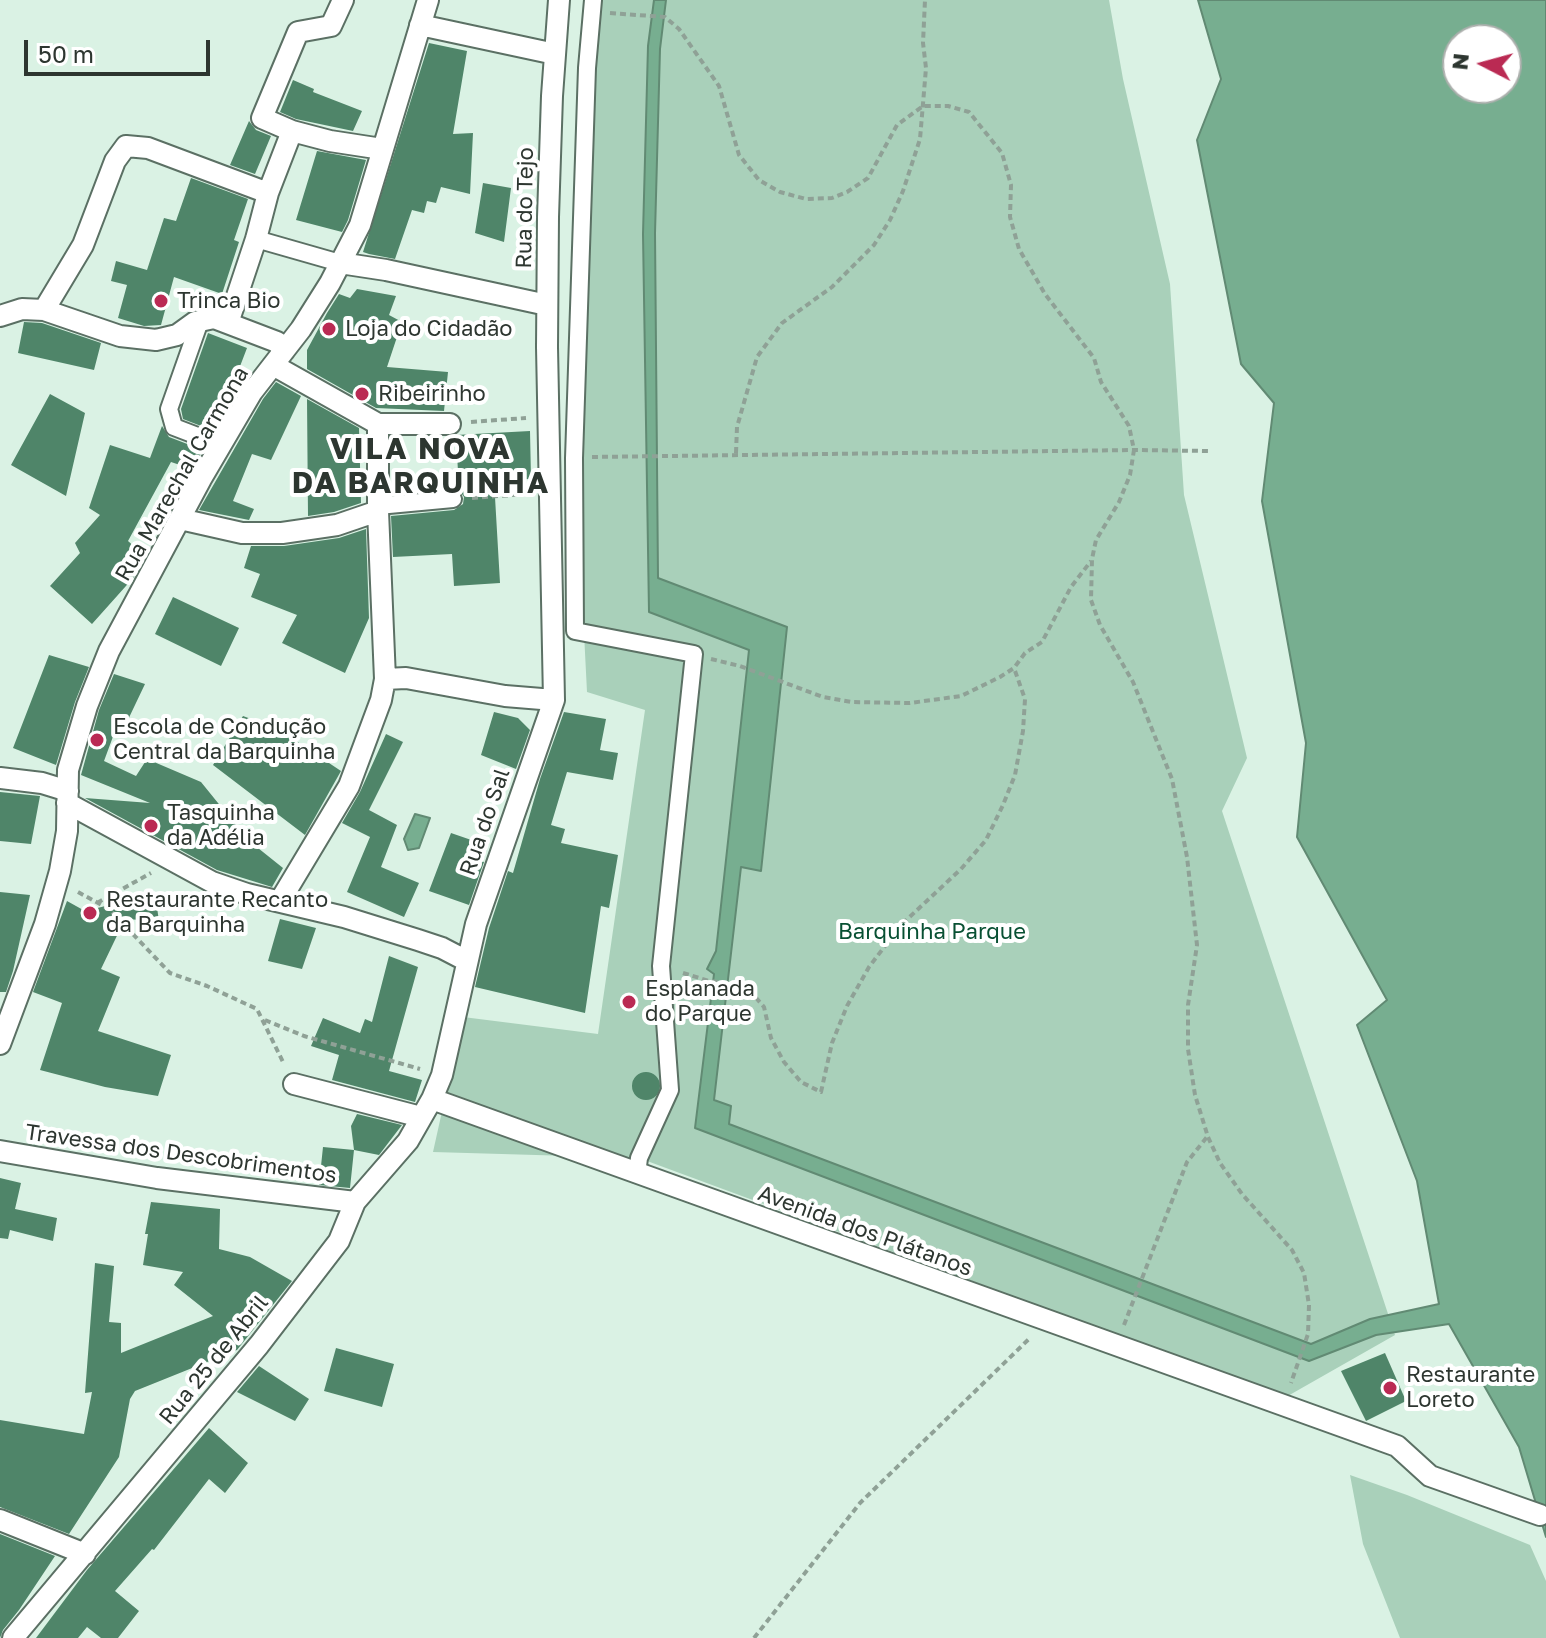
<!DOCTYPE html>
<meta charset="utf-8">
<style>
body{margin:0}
#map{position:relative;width:1546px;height:1638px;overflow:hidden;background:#daf2e4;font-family:"Golos Text",sans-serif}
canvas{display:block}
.north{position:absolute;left:1442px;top:24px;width:80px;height:80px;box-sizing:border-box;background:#fff;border:2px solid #abafac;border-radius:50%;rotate:276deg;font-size:22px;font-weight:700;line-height:32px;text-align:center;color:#2d3630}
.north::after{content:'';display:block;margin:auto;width:28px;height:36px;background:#ba2a53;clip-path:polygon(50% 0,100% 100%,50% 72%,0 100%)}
.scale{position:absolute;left:24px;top:40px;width:186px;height:36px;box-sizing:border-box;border:4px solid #2d3630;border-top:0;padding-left:10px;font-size:24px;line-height:28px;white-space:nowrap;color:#2d3630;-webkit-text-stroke:6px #fff;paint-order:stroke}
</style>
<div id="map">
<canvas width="1546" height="1638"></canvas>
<div class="north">N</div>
<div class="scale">50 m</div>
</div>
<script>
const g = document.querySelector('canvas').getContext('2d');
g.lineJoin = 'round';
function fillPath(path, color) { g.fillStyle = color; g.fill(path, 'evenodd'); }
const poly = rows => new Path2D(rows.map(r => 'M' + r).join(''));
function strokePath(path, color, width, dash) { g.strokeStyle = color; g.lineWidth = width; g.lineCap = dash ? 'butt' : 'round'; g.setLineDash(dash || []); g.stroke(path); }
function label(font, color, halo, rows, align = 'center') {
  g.font = font + ' "Golos Text",sans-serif'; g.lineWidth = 8; g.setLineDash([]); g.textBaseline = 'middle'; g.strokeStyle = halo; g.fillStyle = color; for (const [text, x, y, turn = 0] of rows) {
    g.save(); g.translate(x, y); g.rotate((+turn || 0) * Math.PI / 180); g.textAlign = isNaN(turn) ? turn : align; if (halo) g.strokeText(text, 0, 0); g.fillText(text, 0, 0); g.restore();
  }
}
const green = poly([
 [587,0,1109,0,1123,79,1170,284,1184,495,1247,758,1222,811,1395,1335,1286,1397,639,1158,433,1152,463,1017,598,1034,645,710,587,692,581,574,577,310],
 [1350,1475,1407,1495,1530,1545,1546,1581,1546,1638,1400,1638,1363,1544]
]);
const water = poly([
 [654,0,666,0,660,49,655,233,658,578,787,627,761,871,741,867,714,1100,731,1106,729,1124,1311,1344,1370,1319,1439,1304,1417,1181,1357,1025,1387,1000,1297,837,1306,743,1262,501,1274,403,1241,364,1197,140,1221,79,1198,0,1546,0,1546,1537,1519,1447,1449,1324,1376,1335,1309,1361,695,1128,714,974,707,969,716,951,749,650,649,612,643,234,648,46,654,0],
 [1458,40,1506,40,1506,88,1458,88,1458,40],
 [415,814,430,818,419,848,408,850,404,839,415,814]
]);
const building = poly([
 [429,43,467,51,453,134,473,133,470,194,441,187,436,203,427,201,424,213,412,210,395,259,369,254,363,252],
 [293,80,314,89,313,92,362,111,353,131,296,119,280,112],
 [249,121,256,130,271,136,255,174,230,165],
 [317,151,366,160,348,220,342,232,296,220],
 [191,178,248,199,234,240,239,242,222,294,174,277,161,325,144,326,118,318,127,285,111,281,116,261,147,270,164,218,176,221],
 [483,183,511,188,504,242,475,233],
 [357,289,396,296,389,315,402,322,387,367,448,372,444,411,376,408,307,369,307,350,327,313,339,294,350,298],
 [24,322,42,323,101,343,94,370,18,353],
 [208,333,247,348,234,382,244,381,214,431,183,419,181,409],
 [276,382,301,396,271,460,252,454,233,501,254,509,249,520,199,510,263,399],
 [50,394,85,413,66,496,11,465],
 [307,399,359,428,361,503,334,512,308,516],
 [162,426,169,437,203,450,192,469,171,462,128,541,145,556,134,577,92,624,50,586,80,553,75,543,100,515,89,508,110,445,150,458],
 [530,431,531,479,494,480,500,583,454,586,452,554,393,557,391,516,454,510,463,504,464,497,459,490,456,435],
 [366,529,369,618,345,673,282,643,297,615,251,597,260,574,244,568,251,546,284,546,339,538],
 [173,597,239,628,221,666,155,634],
 [49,655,89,667,75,702,56,765,13,748],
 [114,674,145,684,125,726,118,723,104,761,136,776,147,759,201,782,248,840,283,868,272,887,217,870,85,798,150,803,81,775,99,710],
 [494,712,518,718,530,730,516,769,481,755],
 [564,712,606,719,600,750,618,753,613,780,567,772,551,825,565,829,561,843,618,855,609,908,601,906,585,1013,475,987,489,928,508,871,513,873,540,779],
 [243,716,278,729,341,771,305,835,213,765],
 [386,734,403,742,369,810,397,825,381,867,419,883,404,917,347,892,370,837,342,823,360,792],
 [0,792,40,796,31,844,0,841],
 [451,833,480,843,474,858,484,862,469,905,429,891],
 [0,892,30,895,13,971,6,992,0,992],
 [155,894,159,921,125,919,101,969,120,977,98,1031,171,1055,158,1096,105,1087,40,1070,62,1003,33,992,67,901,85,911],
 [280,919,316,928,302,969,268,961],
 [389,956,418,967,389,1071,422,1080,415,1102,332,1080,339,1055,311,1046,323,1018,360,1033,365,1019,372,1022],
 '632 1086a14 14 0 1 1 28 0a14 14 0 1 1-28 0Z',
 [357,1114,402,1125,379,1155,354,1150,351,1126],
 [323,1147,354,1150,350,1188,319,1185],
 [0,1178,21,1183,15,1209,57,1218,53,1241,10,1230,8,1239,0,1238],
 [151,1202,220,1209,219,1249,250,1257,292,1281,237,1350,135,1391,130,1399,119,1457,69,1534,0,1507,0,1420,84,1434,92,1392,85,1393,95,1263,114,1266,109,1322,121,1323,121,1353,213,1316,174,1285,183,1272,143,1265,148,1234,145,1234],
 [336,1348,394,1364,382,1407,324,1391],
 [1385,1353,1406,1401,1366,1421,1341,1371],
 [259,1366,309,1399,295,1421,237,1392],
 [209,1428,248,1463,225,1493,209,1479,154,1550,152,1549,115,1591,139,1611,118,1638,101,1638,87,1627,78,1638,36,1638,87,1570],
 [0,1534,55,1556,19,1610,3,1630,0,1638]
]);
const path = poly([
 [610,13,665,17,679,29,719,86,739,155,759,180,780,192,806,199,832,198,847,192,868,178,897,125,923,106,948,106,969,112,1002,153,1011,185,1010,217,1019,249,1045,294,1094,358,1101,382,1129,426,1134,450,1130,475,1119,502,1096,540,1092,559,1091,600,1100,625,1133,682,1172,779,1187,857,1197,945,1188,1005,1188,1049,1195,1095,1208,1137,1220,1163,1242,1194,1292,1250,1304,1273,1309,1305,1308,1334,1291,1383],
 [471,422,526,418],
 [736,453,737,427,757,357,782,323,832,287,874,245,890,220,903,191,920,139,926,68,923,43,925,0],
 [592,457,1134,450,1210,451],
 [472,498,527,494],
 [711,659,740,666,823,697,852,702,910,703,961,696,1000,677,1014,668,1025,653,1042,642,1071,587,1091,561],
 [78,892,109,909,170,973,207,986,257,1009,284,1064],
 [97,903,151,873],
 [683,973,709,981,745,985,764,1007,771,1038,784,1062,801,1082,821,1092,832,1043,847,1006,869,967,901,925,961,869,986,840,1003,805,1015,775,1023,731,1025,699,1014,668],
 [265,1020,304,1036,420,1069],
 [1124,1325,1187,1162,1207,1137],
 [754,1638,860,1503,1031,1337]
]);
const pedestrian = poly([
 [593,0,587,68,574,458,575,631,694,654,661,966,670,1090,639,1158,637,1174],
 [256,239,340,263],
 [200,321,169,409,174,427,221,445],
 [378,506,453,499]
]);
const minor = poly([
 [343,0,331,26,298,32,262,118,292,131,330,141,382,149],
 [420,25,555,54],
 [340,263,386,270,547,305],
 [44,310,83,245,115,161,126,146,148,148,268,193],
 [0,316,22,309,44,310,120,336,156,340,177,335,195,322,214,318,277,342,284,351],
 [228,323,256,239,268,193,292,131],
 [273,365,378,424,450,424],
 [180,519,242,533,282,533,337,525,378,511],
 [385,679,406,678,505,696,554,700],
 [0,778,42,783,68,791],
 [67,803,212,882,247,894,344,917,418,940,442,948,467,961],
 [280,901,349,786,381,700,385,679,378,511,378,424],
 [0,1044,45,924,60,871,67,831,68,770,87,706,109,651,201,479,252,392,301,329,330,283,360,225,428,0],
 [294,1084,421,1117],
 [432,1099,1397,1446,1430,1476,1540,1515],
 [0,1151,157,1178,355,1202],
 [0,1520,85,1554],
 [13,1638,259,1345,339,1241,355,1202,408,1141,432,1099,442,1075,476,924,554,700,547,347,548,217,552,96,559,0]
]);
const markers = [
 [161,301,8,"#ba2a53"],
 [329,329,8,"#ba2a53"],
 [362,394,8,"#ba2a53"],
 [97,740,8,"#ba2a53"],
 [151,826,8,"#ba2a53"],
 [90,913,8,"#ba2a53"],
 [629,1002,8,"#ba2a53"],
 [1390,1388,8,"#ba2a53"]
];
const streetNames = [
 ["Rua do Tejo",525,208,-89],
 ["Rua Marechal Carmona",182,474,-60],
 ["Rua do Sal",485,822,-71],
 ["Travessa dos Descobrimentos",181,1154,8],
 ["Avenida dos Plátanos",865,1231,20],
 ["Rua 25 de Abril",214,1360,-51]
];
const poiNames = [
 ["Trinca Bio",177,301],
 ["Loja do Cidadão",345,329],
 ["Ribeirinho",378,394],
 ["Escola de Condução",113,727],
 ["Central da Barquinha",113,752],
 ["Tasquinha",167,813],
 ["da Adélia",167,838],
 ["Restaurante Recanto",106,900],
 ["da Barquinha",106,925],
 ["Esplanada",645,989],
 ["do Parque",645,1014],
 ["Restaurante",1406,1375],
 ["Loreto",1406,1400]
];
const parkNames = [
 ["Barquinha Parque",932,932]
];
const districtNames = [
 ["VILA NOVA",421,449],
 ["DA BARQUINHA",421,483]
];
fillPath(green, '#a9d0ba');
fillPath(water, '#77ae90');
strokePath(water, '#618a73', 2);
fillPath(building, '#4f8569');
strokePath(pedestrian, '#5b7064', 20);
strokePath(minor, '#5b7064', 24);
strokePath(path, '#8fa196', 4, [6, 4]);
strokePath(pedestrian, '#fff', 16);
strokePath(minor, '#fff', 20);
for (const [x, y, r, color] of markers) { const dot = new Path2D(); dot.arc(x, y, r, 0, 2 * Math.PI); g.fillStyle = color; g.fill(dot); strokePath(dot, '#fff', 3); }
label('22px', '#2d3630', '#fff', streetNames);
label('22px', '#2d3630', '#fff', poiNames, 'left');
label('22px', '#085033', '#fff', parkNames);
g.letterSpacing = '2px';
label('bold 30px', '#2d3630', '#fff', districtNames);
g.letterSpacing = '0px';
</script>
